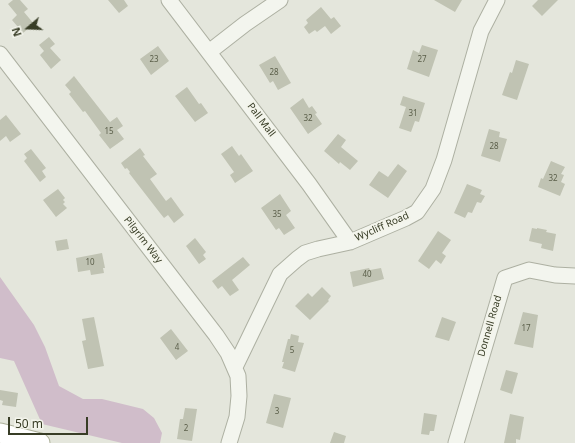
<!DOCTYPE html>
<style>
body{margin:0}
#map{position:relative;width:575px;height:443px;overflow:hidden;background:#e4e6dc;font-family:"Noto Sans",sans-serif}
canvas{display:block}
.north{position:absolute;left:8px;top:8px;width:40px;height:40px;-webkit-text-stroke:3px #f3f4eb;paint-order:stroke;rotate:251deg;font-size:11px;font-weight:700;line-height:16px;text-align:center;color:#383d26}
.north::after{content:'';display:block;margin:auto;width:14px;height:18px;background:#383d26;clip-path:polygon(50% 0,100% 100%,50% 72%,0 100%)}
.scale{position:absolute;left:8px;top:417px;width:80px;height:18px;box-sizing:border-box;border:2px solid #383d26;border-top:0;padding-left:5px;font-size:12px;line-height:14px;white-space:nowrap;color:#383d26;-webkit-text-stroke:3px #f3f4eb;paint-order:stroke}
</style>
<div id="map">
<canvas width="575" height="443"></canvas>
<div class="north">N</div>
<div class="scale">50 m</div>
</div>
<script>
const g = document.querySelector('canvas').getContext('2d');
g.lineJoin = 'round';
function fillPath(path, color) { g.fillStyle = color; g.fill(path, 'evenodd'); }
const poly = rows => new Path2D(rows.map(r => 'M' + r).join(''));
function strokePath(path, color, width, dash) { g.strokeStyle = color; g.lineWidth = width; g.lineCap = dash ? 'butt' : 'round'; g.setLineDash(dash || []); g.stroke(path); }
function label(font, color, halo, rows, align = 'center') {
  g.font = font + ' "Noto Sans",sans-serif'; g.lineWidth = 4; g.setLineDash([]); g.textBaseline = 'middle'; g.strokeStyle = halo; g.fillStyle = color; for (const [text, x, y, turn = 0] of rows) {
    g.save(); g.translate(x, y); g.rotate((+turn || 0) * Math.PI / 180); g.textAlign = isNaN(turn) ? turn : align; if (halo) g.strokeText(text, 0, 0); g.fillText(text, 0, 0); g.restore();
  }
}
const green = poly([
 [0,277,34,325,45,347,59,386,83,399,102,399,143,409,154,418,162,433,160,443,122,443,42,424,14,361,0,358]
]);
const building = poly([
 [13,0,20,0,28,9,24,12,34,24,23,33,12,20,17,15,8,4],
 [108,0,124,0,128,6,119,13],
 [434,0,462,0,455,12],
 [538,0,558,0,542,16,532,6],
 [321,7,331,19,334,17,341,26,331,34,325,26,317,32,315,30,309,34,304,27,308,23,306,20],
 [49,37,55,44,50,48,61,60,51,69,40,55,44,51,39,45],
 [422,45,438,50,429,77,407,69,413,50,419,53],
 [158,46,169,61,151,75,140,59],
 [275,56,291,83,278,90,273,81,270,83,259,65],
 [516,60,529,64,517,100,502,95,510,72,512,73],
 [74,76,110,122,117,117,123,126,117,130,124,139,110,149,99,135,101,133,85,111,83,112,69,94,71,92,65,85],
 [187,87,199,104,201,103,208,113,195,122,175,96],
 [403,96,425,103,419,122,415,121,411,132,399,128,406,107,400,105],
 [303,98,309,108,312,106,317,113,315,114,322,124,308,134,290,108],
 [6,115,21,134,10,142,6,136,0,141,0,120],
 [489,129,500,132,499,137,507,139,500,162,481,156],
 [338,134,346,140,341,147,358,161,350,170,340,162,339,164,324,151],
 [232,146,239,156,241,154,253,171,235,183,230,175,234,172,221,154],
 [140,148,145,155,143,156,157,174,150,179,166,201,171,197,184,215,174,223,168,215,164,218,160,213,129,173,130,172,127,168,125,169,121,163],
 [31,149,46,168,42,171,46,177,40,182,24,161,27,158,24,154],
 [551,161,565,167,561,174,564,175,561,182,565,184,560,196,538,187,541,178,543,179],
 [398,164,407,171,388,198,369,185,379,171,388,177],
 [467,184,482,190,480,194,485,196,481,203,477,202,472,213,468,212,465,218,454,213],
 [58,189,65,198,63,200,65,202,63,204,67,208,56,217,43,200],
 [280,194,291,211,286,215,295,228,284,235,279,228,276,230,261,208],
 [532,228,537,229,537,228,547,230,546,232,556,234,553,251,541,248,542,244,529,241],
 [438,231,451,240,442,253,446,256,441,264,436,260,429,269,418,261],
 [195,238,206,252,203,255,206,259,199,264,186,246],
 [67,239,69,249,57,251,55,241],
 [102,253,105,268,103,268,104,273,91,275,90,270,78,272,76,258],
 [243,257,250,265,232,280,239,290,230,296,222,286,218,289,212,281],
 [369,268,370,270,381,268,384,279,353,287,350,272],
 [322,287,331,296,328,300,329,301,310,320,295,306,308,293,312,297],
 [523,312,538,315,533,348,514,344],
 [94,317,104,366,88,369,82,341,86,340,82,319],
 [442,317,456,322,449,341,435,337],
 [171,329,188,351,176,360,160,338],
 [291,334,299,336,298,342,304,343,295,372,282,368,284,362,282,362,288,339,290,339],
 [506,370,518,373,512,394,500,390],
 [0,390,18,393,16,407,2,405,3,401,0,400],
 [274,394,291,398,283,428,266,423],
 [185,408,197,409,192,441,177,439,180,419,183,419],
 [424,413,437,415,434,431,430,431,429,435,421,434],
 [510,414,524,417,520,440,516,439,516,443,504,443],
 [334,432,346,436,344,443,330,443]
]);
const minor = poly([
 [169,0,309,184,350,242],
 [209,52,245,24,280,0],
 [0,54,216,335,228,353,238,376,239,396,237,417,229,443],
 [235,367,280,274,297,259,305,253,318,249,350,242,406,218,417,212,433,189,444,160,481,31,497,0],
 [456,443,505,278,529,270,555,275,575,276]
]);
const major = poly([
 [0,433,40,443]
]);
const numberNames = [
 ["23",154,60],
 ["27",422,60],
 ["28",274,73],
 ["31",413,114],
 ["32",308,119],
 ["15",109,132],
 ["28",494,147],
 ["32",553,179],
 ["35",277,215],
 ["10",90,263],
 ["40",367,275],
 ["17",526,329],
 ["4",177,348],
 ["5",292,351],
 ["3",277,412],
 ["2",186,429]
];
const streetNames = [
 ["Pall Mall",261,120,53],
 ["Wycliff Road",382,227,-24],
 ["Pilgrim Way",143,240,52],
 ["Donnell Road",490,326,-74]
];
fillPath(green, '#d0bdca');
fillPath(building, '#c0c3b3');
strokePath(minor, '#adb0a2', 17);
strokePath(major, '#aeb29b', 21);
strokePath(minor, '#f3f5ee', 15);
strokePath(major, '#fff', 19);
label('8px', '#5a5e49', null, numberNames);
label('10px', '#383d26', '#f3f4eb', streetNames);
</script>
